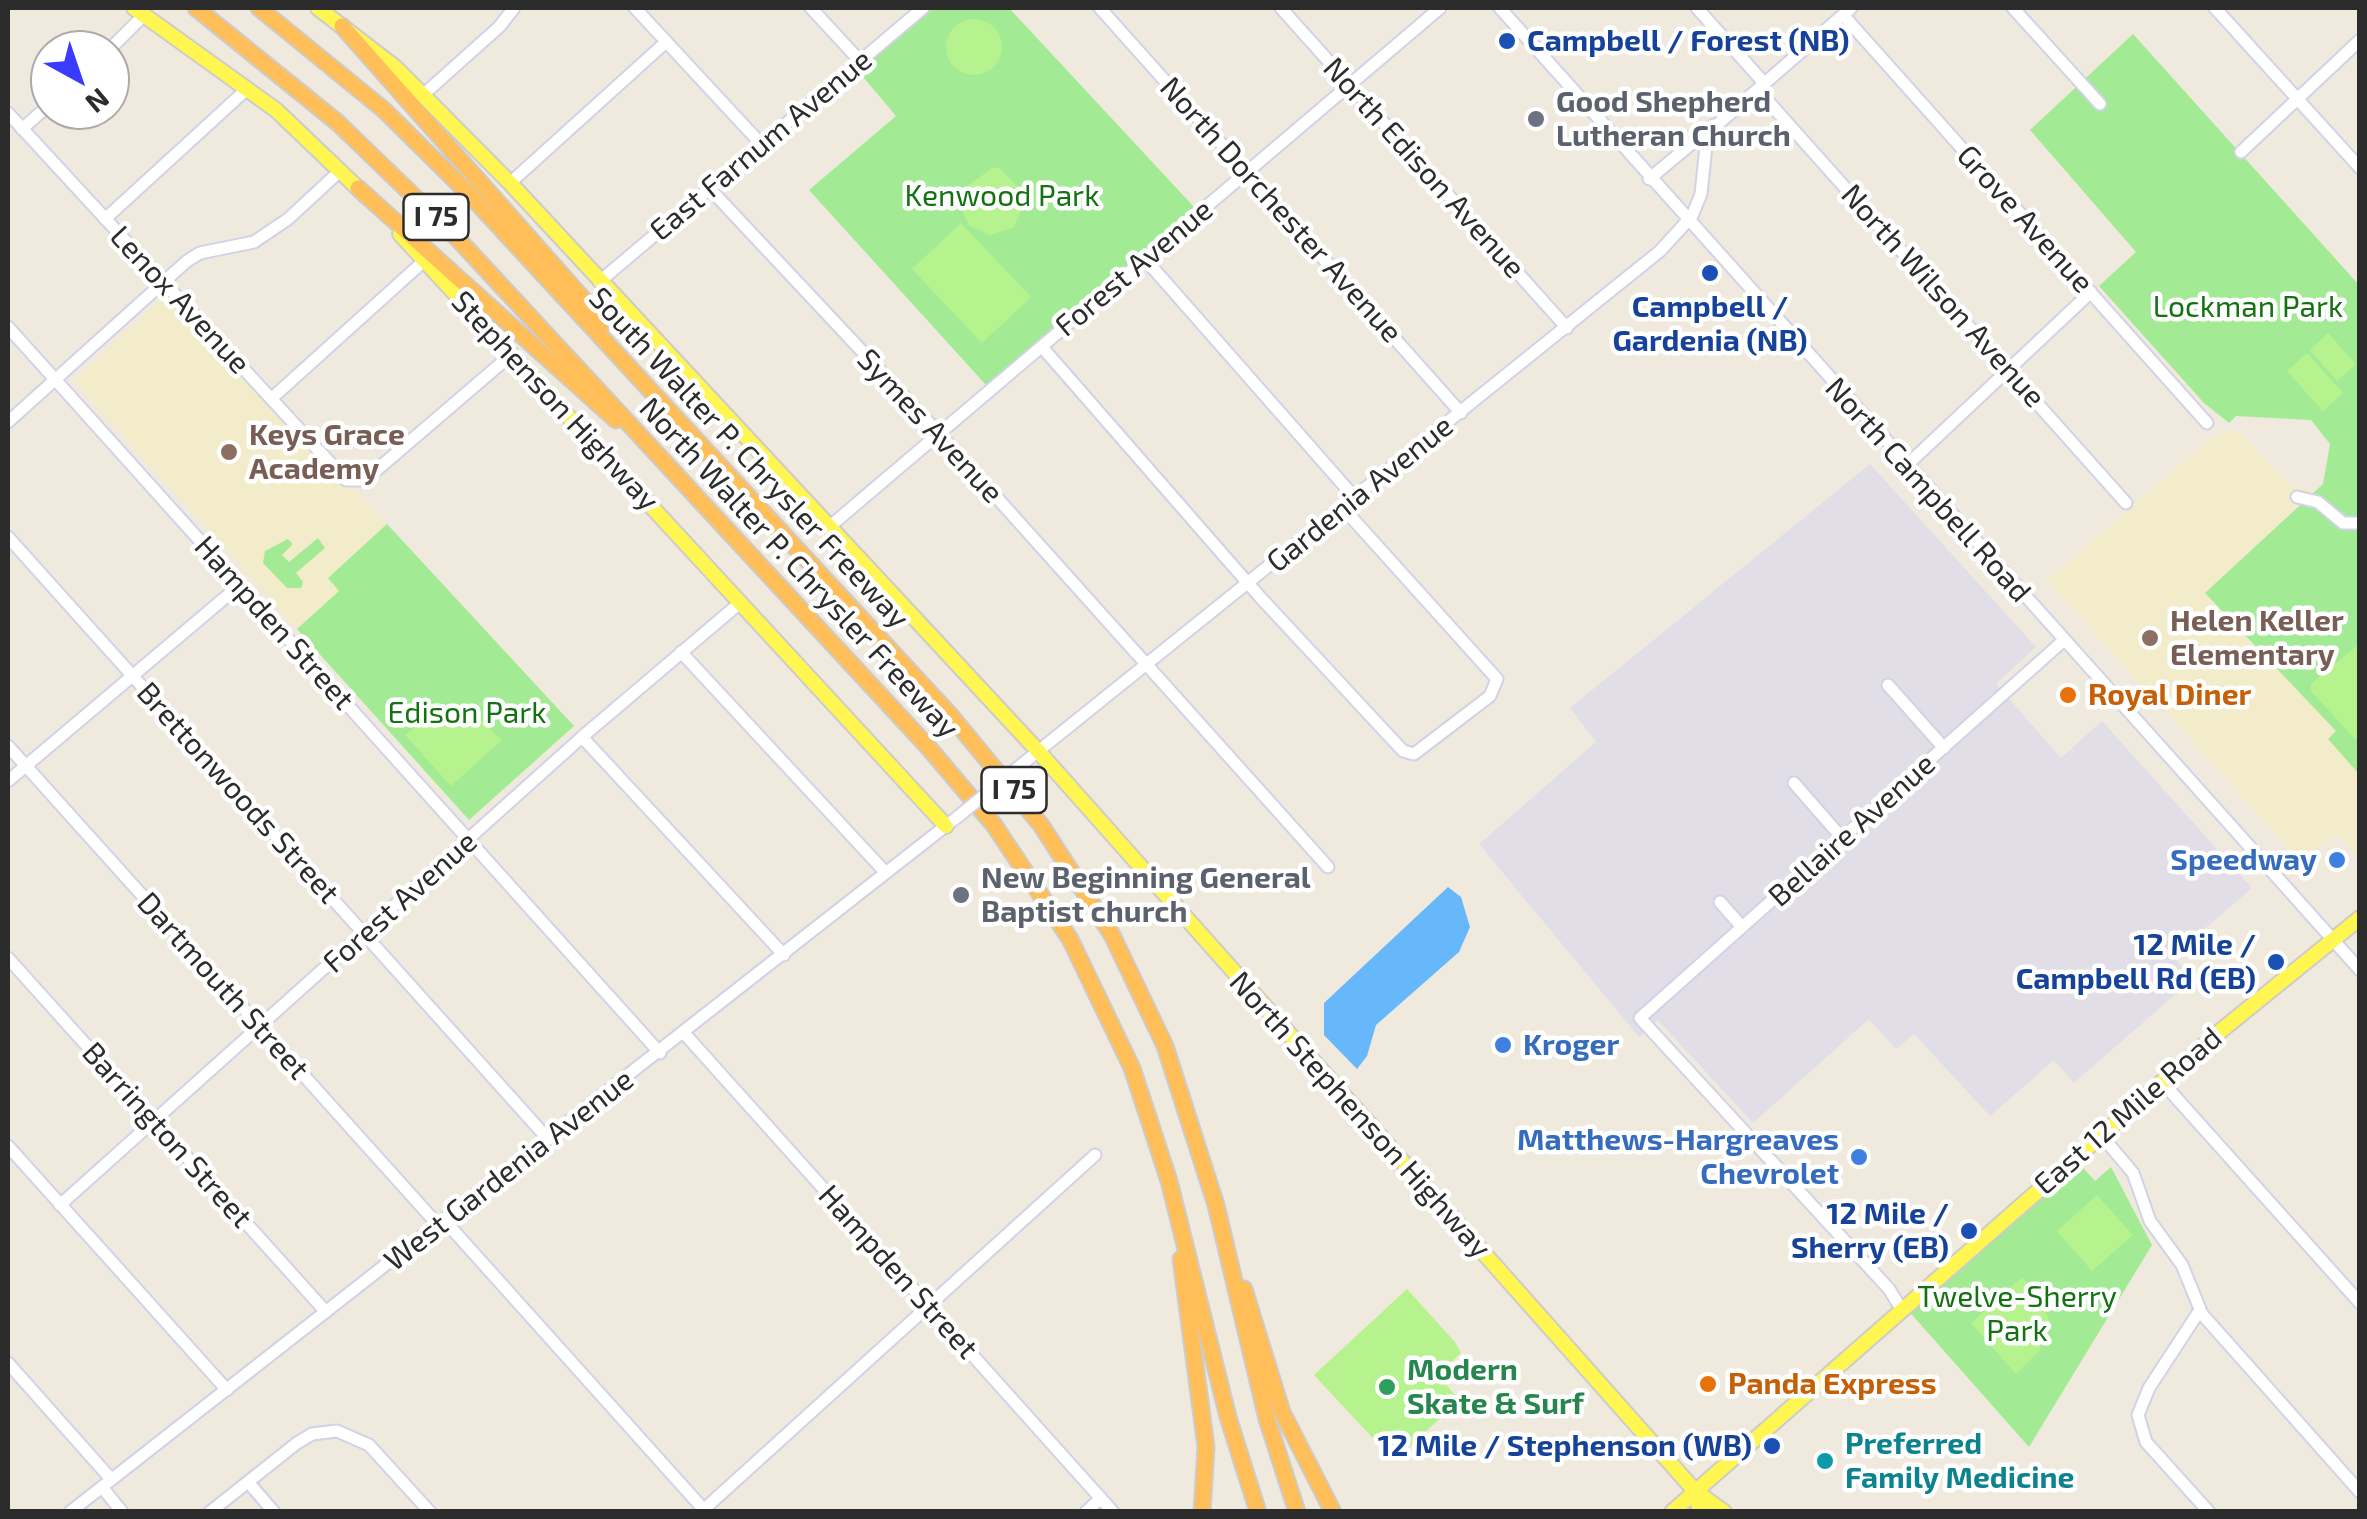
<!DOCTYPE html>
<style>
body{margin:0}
#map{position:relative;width:2367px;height:1519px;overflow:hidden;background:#efeadd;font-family:"Exo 2",sans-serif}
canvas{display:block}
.frame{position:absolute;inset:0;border:10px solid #2c2c2c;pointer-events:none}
.north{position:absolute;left:30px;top:30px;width:100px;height:100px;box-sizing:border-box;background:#fff;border:2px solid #ababab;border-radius:50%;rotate:140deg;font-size:28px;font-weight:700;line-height:40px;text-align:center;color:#2c2c2c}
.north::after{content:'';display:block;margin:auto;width:35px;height:45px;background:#3a3bff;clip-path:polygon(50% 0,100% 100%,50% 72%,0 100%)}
</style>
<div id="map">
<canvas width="2367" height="1519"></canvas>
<div class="frame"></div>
<div class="north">N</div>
</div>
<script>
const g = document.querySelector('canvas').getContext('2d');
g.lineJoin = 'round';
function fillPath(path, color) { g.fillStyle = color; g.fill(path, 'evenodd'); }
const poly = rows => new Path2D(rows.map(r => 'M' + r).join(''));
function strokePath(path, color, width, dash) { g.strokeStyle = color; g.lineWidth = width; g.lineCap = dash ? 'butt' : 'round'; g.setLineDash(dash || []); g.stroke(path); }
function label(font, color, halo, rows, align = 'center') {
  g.font = font + ' "Exo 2",sans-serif'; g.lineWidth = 9; g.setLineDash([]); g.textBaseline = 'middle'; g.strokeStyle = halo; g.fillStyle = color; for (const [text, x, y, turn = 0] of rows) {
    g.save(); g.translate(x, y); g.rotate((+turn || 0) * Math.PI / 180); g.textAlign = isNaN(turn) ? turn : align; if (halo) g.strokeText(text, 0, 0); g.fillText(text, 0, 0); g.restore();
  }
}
const industrial = poly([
 [1870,464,2036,647,1996,684,2061,758,2102,721,2252,888,2173,956,2193,979,2074,1083,2054,1060,1990,1116,1914,1034,1896,1049,1869,1019,1753,1123,1658,1020,1639,1037,1479,844,1596,742,1570,708]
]);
const education = poly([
 [171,291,387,524,328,578,340,591,297,629,73,380],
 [2232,430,2244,436,2288,484,2314,491,2205,593,2337,731,2329,739,2359,774,2359,858,2337,834,2290,869,2290,850,2047,580,2214,436]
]);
const green = poly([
 [932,8,1009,8,1195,208,986,385,809,190,896,116,858,71],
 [2133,34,2359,285,2359,774,2328,739,2336,731,2205,593,2323,484,2330,444,2311,420,2236,416,2229,423,2204,403,2099,286,2136,252,2030,130],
 [387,524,574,726,469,820,297,629,339,591,328,578],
 [318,538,325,548,296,573,303,582,301,588,287,588,263,563,265,551,288,539,293,544,282,555,289,562],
 [2075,1159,2095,1181,2111,1167,2152,1245,2029,1447,1906,1308]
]);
const pitch = poly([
 '946 47a28 28 0 1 1 56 0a28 28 0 1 1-56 0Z',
 [992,168,999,168,1018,187,1025,201,1014,227,990,235,970,226,963,212,969,185],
 [961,223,1031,297,982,343,912,269],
 [2328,333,2356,364,2337,381,2310,350],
 [2307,353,2343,393,2323,411,2287,371],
 [2359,644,2360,736,2356,740,2311,691,2311,684],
 [448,708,478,717,502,740,451,786,405,735,431,714],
 [2097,1195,2133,1235,2092,1271,2057,1231],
 [2022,1277,2043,1304,2049,1321,2039,1351,2016,1374,1971,1323],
 [1407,1289,1455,1342,1461,1353,1437,1375,1460,1400,1394,1461,1314,1375]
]);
const water = poly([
 [1448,887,1461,897,1470,927,1459,952,1376,1025,1367,1056,1357,1069,1324,1035,1324,1003]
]);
const minor = poly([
 [635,8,762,145],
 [811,8,860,61],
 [1100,8,1461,413],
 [1281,8,1567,328],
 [1500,8,2360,970],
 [1697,8,1765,84],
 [2013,8,2100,104],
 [2215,8,2360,168],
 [1843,15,2207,423],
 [109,50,144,15],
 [1758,90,2126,503],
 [424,94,499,27,514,8],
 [8,113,346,480,365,480,512,354],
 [22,129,50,104],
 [2241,152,2360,40],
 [1649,179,1714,125],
 [510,183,666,42],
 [710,189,947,442,1328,867],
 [105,219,247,89],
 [1145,259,1355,498],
 [599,282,923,8],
 [8,327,660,1053],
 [1042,347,1260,597,1403,751,1414,754,1490,696,1497,679,1343,508],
 [271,399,425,260],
 [8,422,187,261,200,253,254,242,288,219,341,170],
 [1906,466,2091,292],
 [2297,497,2318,502,2343,523,2360,523],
 [828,528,1440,8],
 [8,537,548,1139],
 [681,652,886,873],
 [1888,685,1944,748],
 [582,737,784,955],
 [8,746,438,1225],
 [1026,761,1660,251,1692,216,1701,194,1706,146,1718,124,1851,8],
 [8,781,240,585],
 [1794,783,1842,838],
 [1720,902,1742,927],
 [8,958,326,1312],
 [684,1033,1113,1512],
 [2162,1082,2360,1303],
 [2101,1135,2133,1173,2150,1221,2182,1265,2202,1314,2360,1492],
 [8,1146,227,1390],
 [60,1205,582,737,741,602],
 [444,1220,706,1512],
 [1902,1310,1889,1289,1640,1018,2063,641],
 [2200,1310,2149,1388,2138,1415,2146,1442,2209,1512],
 [8,1363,111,1479],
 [248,1482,274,1512],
 [102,1487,122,1512],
 [70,1512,952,821],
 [210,1512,297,1443,312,1434,337,1431,369,1445,430,1512],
 [701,1512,1095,1155],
 [1086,1512,1101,1498]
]);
const major = poly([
 [134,8,276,110,366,196],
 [318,8,396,68,510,183,1038,751,1695,1491,1724,1512],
 [400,234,946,826],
 [1695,1491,1700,1512],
 [1672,1512,2218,1033,2360,918]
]);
const highway = poly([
 [196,8,338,123,457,238,928,747,994,825,1070,939,1132,1068,1169,1181,1228,1417,1258,1512],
 [259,8,384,110,470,195,951,716,1041,825,1112,935,1165,1046,1216,1205,1267,1419,1297,1512],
 [342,26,584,300,600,328],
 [358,188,616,420],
 [1181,1259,1206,1447,1202,1512],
 [1244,1289,1282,1412,1333,1512]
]);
const minorBridge = poly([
 [955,819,1026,761]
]);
const markers = [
 [1507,41,10,"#1a4fb4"],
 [1536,119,10,"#6b7280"],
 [1710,273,10,"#1a4fb4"],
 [229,452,10,"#8d6e63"],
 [2150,638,10,"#8d6e63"],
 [2068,695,10,"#e8710a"],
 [2337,860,10,"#3f7fe0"],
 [961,895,10,"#6b7280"],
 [2276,962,10,"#1a4fb4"],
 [1503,1045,10,"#3f7fe0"],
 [1859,1157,10,"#3f7fe0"],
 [1969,1231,10,"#1a4fb4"],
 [1708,1384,10,"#e8710a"],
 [1387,1387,10,"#2e9e5b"],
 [1772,1446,10,"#1a4fb4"],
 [1825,1461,10,"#0f9aa8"]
];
const shields = [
 [436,217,65],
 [1014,790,65]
];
const shieldNames = [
 ["I 75",436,217],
 ["I 75",1014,790]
];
const transitNames = [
 ["Campbell / Forest (NB)",1527,41,"left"],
 ["Campbell /",1710,307,"center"],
 ["Gardenia (NB)",1710,341,"center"],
 ["12 Mile /",2256,945],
 ["Campbell Rd (EB)",2256,979],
 ["12 Mile /",1949,1214],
 ["Sherry (EB)",1949,1248],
 ["12 Mile / Stephenson (WB)",1752,1446]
];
const worshipNames = [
 ["Good Shepherd",1556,102],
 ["Lutheran Church",1556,136],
 ["New Beginning General",981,878],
 ["Baptist church",981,912]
];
const streetNames = [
 ["East Farnum Avenue",761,145,-40],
 ["North Edison Avenue",1424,168,48],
 ["North Dorchester Avenue",1281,210,48],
 ["Grove Avenue",2025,219,48],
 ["Forest Avenue",1134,268,-40],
 ["North Wilson Avenue",1943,296,48],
 ["Lenox Avenue",180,300,47],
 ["Stephenson Highway",555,401,47],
 ["Symes Avenue",930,426,47],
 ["South Walter P. Chrysler Freeway",749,458,47],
 ["North Campbell Road",1928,490,48],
 ["Gardenia Avenue",1360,494,-39],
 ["North Walter P. Chrysler Freeway",799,568,47],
 ["Hampden Street",274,623,48],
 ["Brettonwoods Street",238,793,48],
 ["Bellaire Avenue",1852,830,-42],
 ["Forest Avenue",400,902,-42],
 ["Dartmouth Street",223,986,48],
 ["East 12 Mile Road",2128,1111,-41],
 ["North Stephenson Highway",1360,1115,48],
 ["Barrington Street",167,1135,48],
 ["West Gardenia Avenue",509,1170,-38],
 ["Hampden Street",898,1272,48]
];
const parkNames = [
 ["Kenwood Park",1002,196],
 ["Lockman Park",2248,307],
 ["Edison Park",467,713],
 ["Twelve-Sherry",2017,1297],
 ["Park",2017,1331]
];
const educationNames = [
 ["Keys Grace",249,435],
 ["Academy",249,469],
 ["Helen Keller",2170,621],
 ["Elementary",2170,655]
];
const foodNames = [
 ["Royal Diner",2088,695],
 ["Panda Express",1728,1384]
];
const shopNames = [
 ["Speedway",2317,860],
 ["Kroger",1523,1045,"left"],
 ["Matthews-Hargreaves",1839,1140],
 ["Chevrolet",1839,1174]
];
const leisureNames = [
 ["Modern",1407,1370],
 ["Skate & Surf",1407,1404]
];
const cultureNames = [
 ["Preferred",1845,1444],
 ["Family Medicine",1845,1478]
];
fillPath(industrial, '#e2dee7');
fillPath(education, '#f2eccb');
fillPath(green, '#a2eb94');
fillPath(pitch, '#b6f38f');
fillPath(water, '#66b8fb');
strokePath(minor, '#d2d2e6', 15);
strokePath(major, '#ccc', 18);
strokePath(highway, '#ccc', 19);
strokePath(minor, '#fff', 11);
strokePath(major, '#fff652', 14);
strokePath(highway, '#ffbe58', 15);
strokePath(minorBridge, '#d2d2e6', 15, []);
strokePath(minorBridge, '#fff', 11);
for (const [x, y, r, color] of markers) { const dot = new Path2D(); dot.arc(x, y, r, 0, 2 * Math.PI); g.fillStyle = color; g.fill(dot); strokePath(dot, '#fff', 4); }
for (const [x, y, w] of shields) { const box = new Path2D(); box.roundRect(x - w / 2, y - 23, w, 46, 8); g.fillStyle = '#fff'; g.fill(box); strokePath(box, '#2c2c2c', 2.5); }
label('bold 28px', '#2c2c2c', null, shieldNames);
label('bold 30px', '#164399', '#fff', transitNames, 'right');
label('bold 30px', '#5b616d', '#fff', worshipNames, 'left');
label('30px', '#2c2c2c', '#fff', streetNames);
label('30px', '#157213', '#fff', parkNames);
label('bold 30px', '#785e54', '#fff', educationNames, 'left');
label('bold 30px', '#c56008', '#fff', foodNames, 'left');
label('bold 30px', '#366cbe', '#fff', shopNames, 'right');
label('bold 30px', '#27864d', '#fff', leisureNames, 'left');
label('bold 30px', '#0d838f', '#fff', cultureNames, 'left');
</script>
